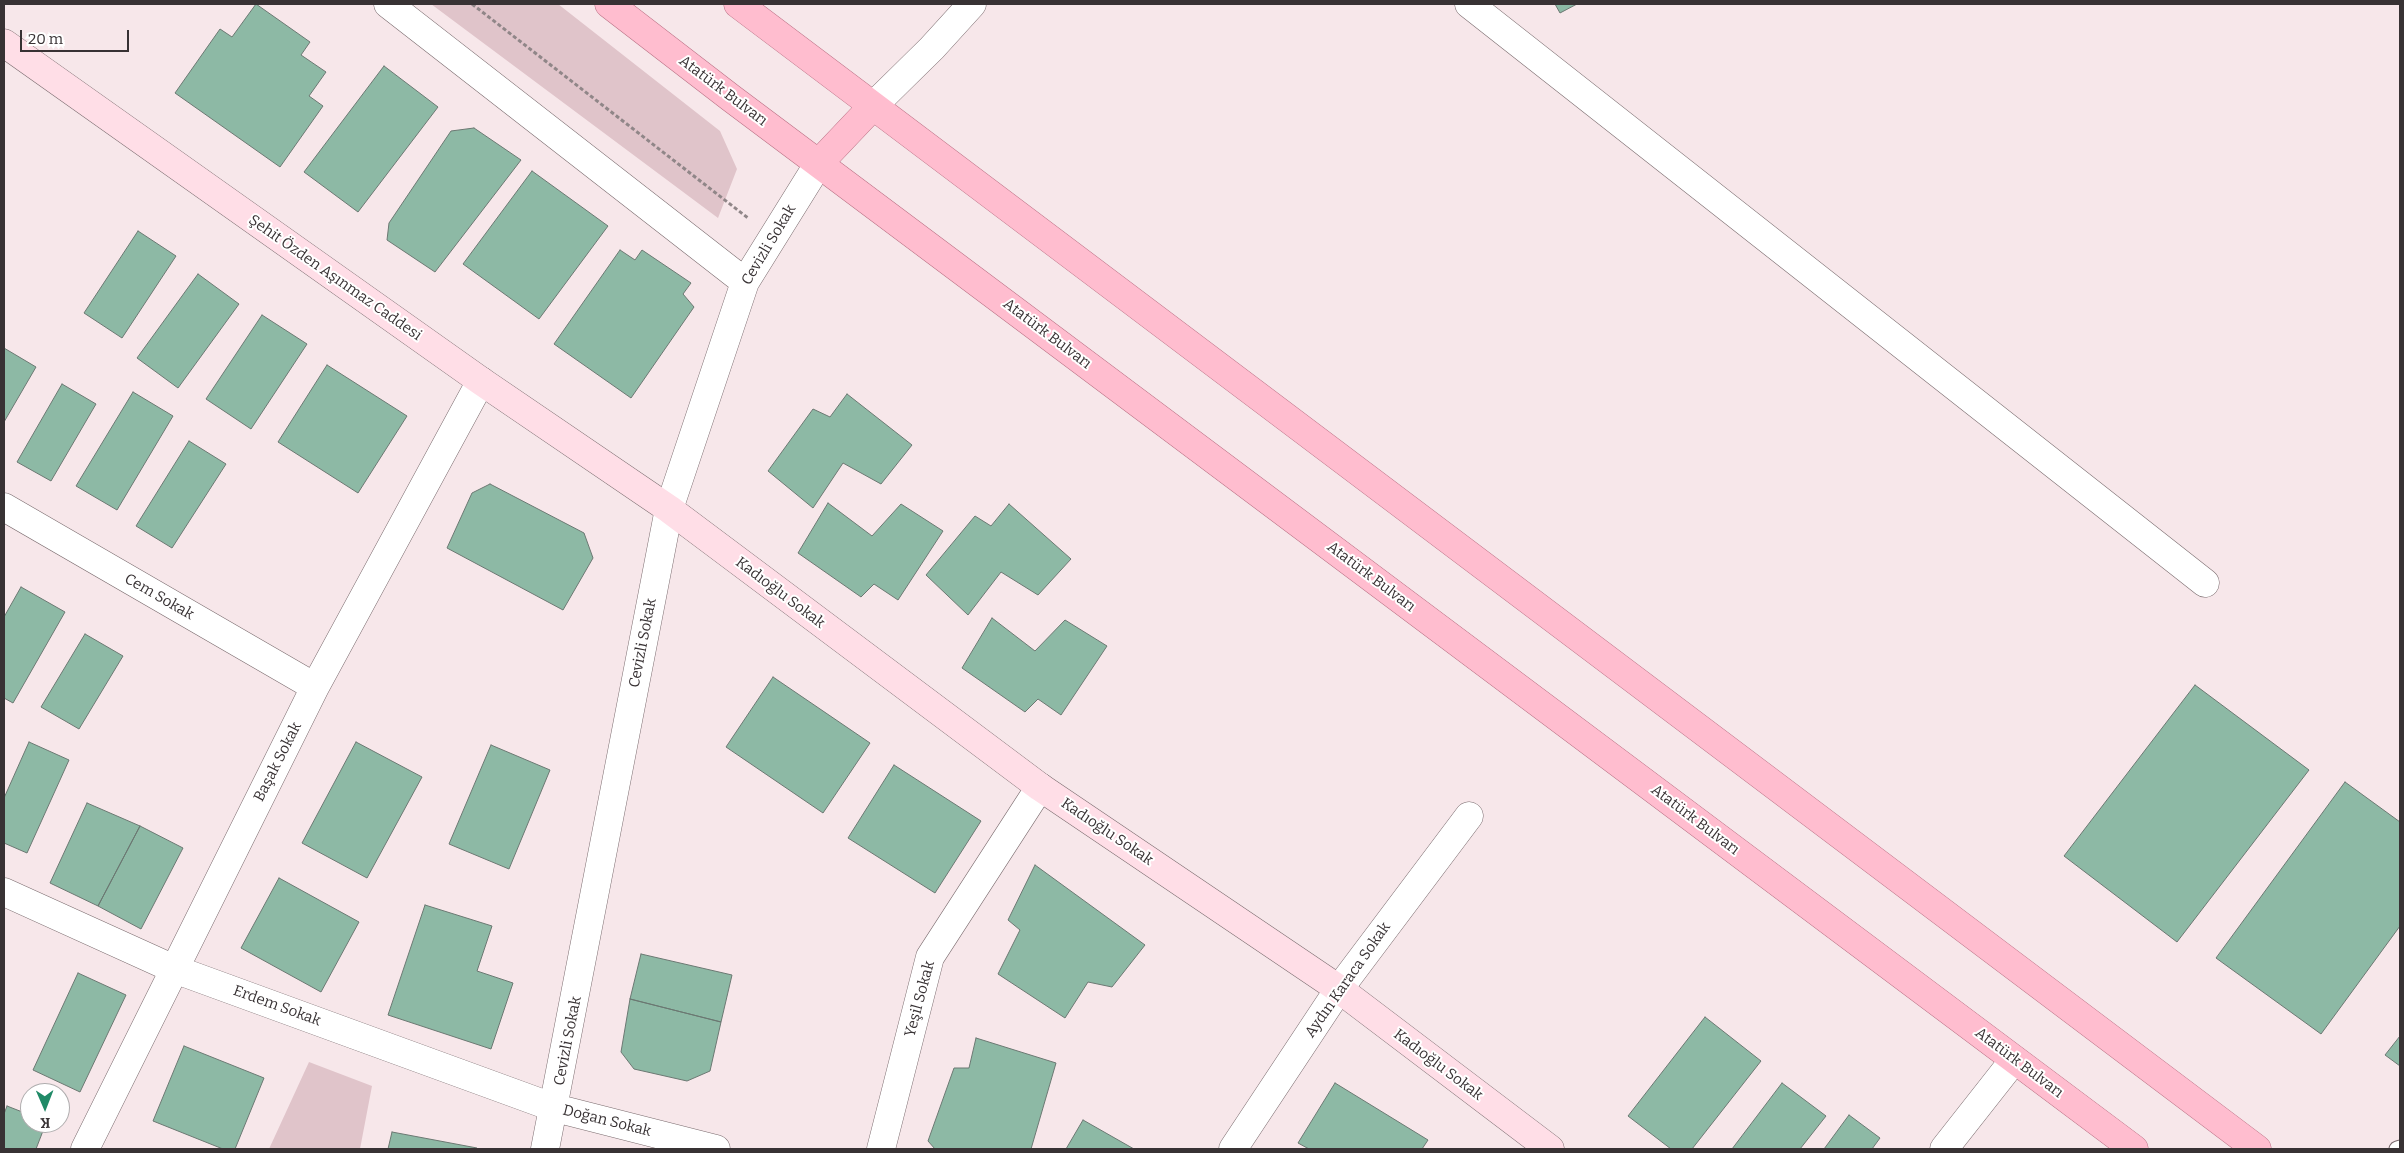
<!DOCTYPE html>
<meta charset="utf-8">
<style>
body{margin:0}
#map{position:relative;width:2404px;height:1153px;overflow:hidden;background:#f7e7ea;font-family:Bitter,serif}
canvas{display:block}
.frame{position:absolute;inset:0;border:5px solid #383234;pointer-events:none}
.north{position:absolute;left:20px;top:1083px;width:50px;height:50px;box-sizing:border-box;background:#fff;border:1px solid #afadae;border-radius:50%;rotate:179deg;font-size:14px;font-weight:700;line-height:20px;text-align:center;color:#383234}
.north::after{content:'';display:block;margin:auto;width:18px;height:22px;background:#208a67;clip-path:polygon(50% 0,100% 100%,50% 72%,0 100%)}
.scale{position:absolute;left:20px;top:30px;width:109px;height:22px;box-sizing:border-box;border:2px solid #383234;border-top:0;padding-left:6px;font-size:15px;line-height:18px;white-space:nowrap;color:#383234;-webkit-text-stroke:4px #fff;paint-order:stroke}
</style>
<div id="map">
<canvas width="2404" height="1153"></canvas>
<div class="frame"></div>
<div class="north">K</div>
<div class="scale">20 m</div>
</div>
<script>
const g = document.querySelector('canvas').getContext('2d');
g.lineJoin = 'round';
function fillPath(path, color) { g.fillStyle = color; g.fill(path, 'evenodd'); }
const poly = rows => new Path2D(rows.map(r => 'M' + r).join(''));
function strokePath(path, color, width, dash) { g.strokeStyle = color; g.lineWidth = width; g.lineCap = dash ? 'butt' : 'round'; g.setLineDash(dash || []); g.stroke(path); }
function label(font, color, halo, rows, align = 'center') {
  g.font = font + ' Bitter,serif'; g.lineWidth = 4; g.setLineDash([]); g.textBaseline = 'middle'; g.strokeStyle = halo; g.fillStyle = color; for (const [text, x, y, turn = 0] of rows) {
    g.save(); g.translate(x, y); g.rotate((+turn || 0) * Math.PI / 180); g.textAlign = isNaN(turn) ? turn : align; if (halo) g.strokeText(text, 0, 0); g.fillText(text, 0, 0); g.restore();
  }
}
const green = poly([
 [431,4,558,4,720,131,737,169,718,218],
 [309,1062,372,1086,360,1149,269,1149]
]);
const building = poly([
 [256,4,310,42,301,55,326,72,309,96,323,106,280,167,175,93,220,29,232,37,256,4],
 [1555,4,1577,4,1560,13,1555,4],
 [384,66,438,107,358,212,304,172,384,66],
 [474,128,521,160,435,272,387,240,389,223,451,131,474,128],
 [532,171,608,226,539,319,463,264,532,171],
 [138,231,176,256,122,338,84,313,138,231],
 [620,250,635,260,642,250,691,283,683,294,694,307,631,398,554,344,620,250],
 [198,274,239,304,178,388,137,358,198,274],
 [262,315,307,344,251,429,206,399,262,315],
 [4,348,36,367,4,422,4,348],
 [327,365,407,416,358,493,278,442,327,365],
 [62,384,96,404,51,481,17,462,62,384],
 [133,392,173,416,117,510,76,486,133,392],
 [847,394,912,445,881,484,843,463,813,508,768,471,813,409,830,417,847,394],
 [189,441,226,464,172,548,136,526,189,441],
 [490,484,584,533,593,558,563,610,447,548,472,493,490,484],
 [828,503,872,536,901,504,943,531,898,600,874,584,861,597,798,553,828,503],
 [1009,504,1071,559,1038,595,1001,572,968,615,926,575,975,516,991,526,1009,504],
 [21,587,65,612,13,703,4,698,4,617,21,587],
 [992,618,1035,651,1065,620,1107,646,1061,715,1038,699,1025,712,962,668,992,618],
 [85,634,123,656,79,729,41,707,85,634],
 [773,677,870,743,823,813,726,747,773,677],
 [2195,685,2309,770,2177,942,2064,856,2195,685],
 [29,742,69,760,27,853,4,843,4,798,29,742],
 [356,742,422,777,367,878,302,843,356,742],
 [491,745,550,770,509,869,449,844,491,745],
 [894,765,981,821,935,893,848,838,894,765],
 [2345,782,2400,822,2400,926,2321,1034,2216,958,2345,782],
 [87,803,140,826,98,906,50,883,87,803],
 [140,826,183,848,141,929,98,906,140,826],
 [1035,865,1145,945,1112,987,1088,982,1065,1018,998,974,1020,930,1008,920,1035,865],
 [279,878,359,922,321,992,241,948,279,878],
 [425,905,492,926,477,971,513,983,491,1049,388,1015,425,905],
 [641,954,732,975,721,1022,630,999,641,954],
 [78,973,126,995,80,1092,33,1070,78,973],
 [630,999,721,1022,710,1071,687,1081,634,1069,621,1052,630,999],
 [1705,1017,1761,1061,1692,1149,1671,1149,1628,1116,1705,1017],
 [2400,1036,2400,1066,2385,1055,2400,1036],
 [976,1038,1056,1063,1031,1149,935,1149,928,1141,954,1068,969,1068,976,1038],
 [184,1046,264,1078,235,1149,223,1149,153,1121,184,1046],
 [1335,1083,1428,1140,1422,1149,1309,1149,1298,1143,1335,1083],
 [1782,1083,1826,1116,1800,1149,1732,1149,1782,1083],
 [7,1106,30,1115,30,1123,46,1123,36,1149,4,1149,4,1114,7,1106],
 [1849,1115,1880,1138,1872,1149,1824,1149,1849,1115],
 [1083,1120,1134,1149,1066,1149,1083,1120],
 [392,1132,477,1148,478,1149,388,1149,392,1132]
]);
const path = poly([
 [472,4,748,218]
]);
const lane = poly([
 [2397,1149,2400,1148]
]);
const street = poly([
 [388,4,745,282],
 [1469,4,2205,583],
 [873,106,932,48,972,4],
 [4,507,315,687],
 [4,892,174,969,555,1108,716,1149],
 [85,1149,315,687,481,381],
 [545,1149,669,509,745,282,819,163],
 [881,1149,930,957,1040,787],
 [1233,1149,1339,989,1469,816],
 [1944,1149,2014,1060]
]);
const secondary = poly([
 [4,43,481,381,669,509,1040,787,1339,989,1550,1149]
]);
const primary = poly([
 [609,4,731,98,2134,1149],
 [738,4,2257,1149],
 [819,163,873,106]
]);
const streetNames = [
 ["Atatürk Bulvarı",723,91,37],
 ["Cevizli Sokak",769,245,-59],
 ["Şehit Özden Aşınmaz Caddesi",335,278,35],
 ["Atatürk Bulvarı",1047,334,37],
 ["Atatürk Bulvarı",1371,577,37],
 ["Kadıoğlu Sokak",780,593,37],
 ["Cem Sokak",159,597,30],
 ["Cevizli Sokak",643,643,-79],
 ["Başak Sokak",278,762,-63],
 ["Atatürk Bulvarı",1695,820,37],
 ["Kadıoğlu Sokak",1107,832,34],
 ["Aydın Karaca Sokak",1348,980,-55],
 ["Yeşil Sokak",920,999,-75],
 ["Erdem Sokak",277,1006,20],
 ["Cevizli Sokak",568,1041,-79],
 ["Atatürk Bulvarı",2019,1063,37],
 ["Kadıoğlu Sokak",1438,1065,37],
 ["Doğan Sokak",607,1121,14]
];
fillPath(green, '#e0c4ca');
fillPath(building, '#8db9a5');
strokePath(building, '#6b7872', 1);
strokePath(lane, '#7a6b6e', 17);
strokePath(street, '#7a6b6e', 29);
strokePath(secondary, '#7a6b6e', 29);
strokePath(primary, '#b97084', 29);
strokePath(path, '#908688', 3, [4, 2.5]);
strokePath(lane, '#fff', 15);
strokePath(street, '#fff', 28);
strokePath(secondary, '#ffdee7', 28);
strokePath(primary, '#ffbdcf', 28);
label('15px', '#383234', '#fff', streetNames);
</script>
